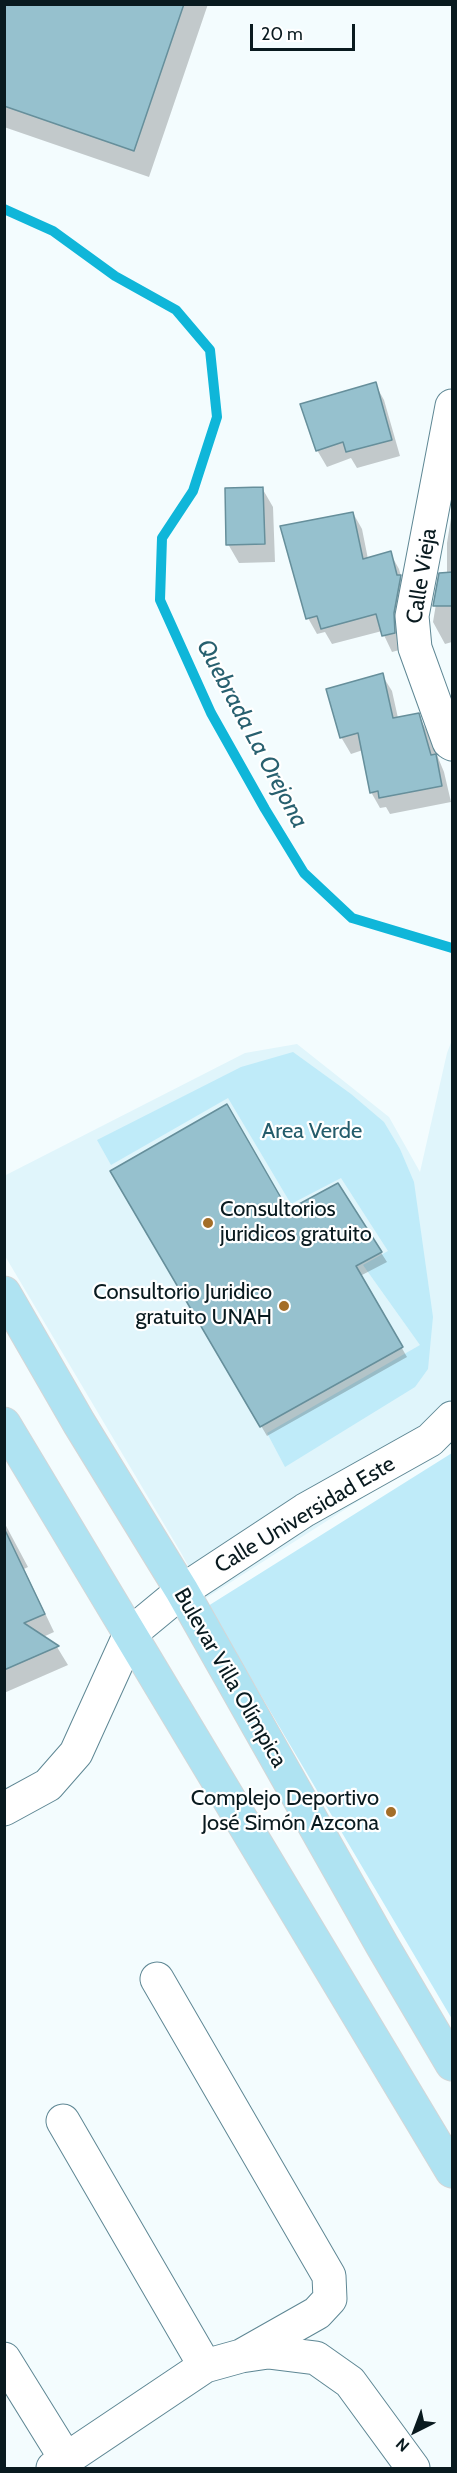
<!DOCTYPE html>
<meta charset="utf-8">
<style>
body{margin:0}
#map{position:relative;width:457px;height:2473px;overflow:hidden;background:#f3fcfe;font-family:Cabin,sans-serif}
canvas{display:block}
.frame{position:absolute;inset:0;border:6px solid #091a1f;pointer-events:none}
.north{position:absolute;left:385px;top:2401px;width:60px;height:60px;-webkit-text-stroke:4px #fff;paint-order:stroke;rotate:222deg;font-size:16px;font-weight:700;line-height:24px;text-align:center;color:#091a1f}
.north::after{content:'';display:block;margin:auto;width:21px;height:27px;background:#091a1f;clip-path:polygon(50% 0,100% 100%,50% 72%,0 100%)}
.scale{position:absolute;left:250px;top:24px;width:105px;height:27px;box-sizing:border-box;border:3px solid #091a1f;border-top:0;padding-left:8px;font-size:18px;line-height:21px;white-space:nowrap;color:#091a1f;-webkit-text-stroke:4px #fff;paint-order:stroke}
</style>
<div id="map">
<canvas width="457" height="2473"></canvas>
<div class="frame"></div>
<div class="north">N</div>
<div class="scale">20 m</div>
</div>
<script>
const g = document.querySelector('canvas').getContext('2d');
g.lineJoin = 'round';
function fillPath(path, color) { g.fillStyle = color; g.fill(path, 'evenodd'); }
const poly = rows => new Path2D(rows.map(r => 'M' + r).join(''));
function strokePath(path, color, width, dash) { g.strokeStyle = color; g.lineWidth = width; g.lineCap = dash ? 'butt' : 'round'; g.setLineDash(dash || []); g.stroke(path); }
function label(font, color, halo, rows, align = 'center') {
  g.font = font + ' Cabin,sans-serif'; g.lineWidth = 4.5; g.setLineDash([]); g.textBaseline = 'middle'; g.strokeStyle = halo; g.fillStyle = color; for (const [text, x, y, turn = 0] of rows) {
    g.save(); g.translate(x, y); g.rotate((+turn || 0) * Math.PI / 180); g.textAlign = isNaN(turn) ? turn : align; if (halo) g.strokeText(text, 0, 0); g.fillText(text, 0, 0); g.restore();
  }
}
const built = poly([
 [452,1040,452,1435,388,1482,206,1598,180,1551,5,1256,4,1176,245,1053,297,1044,389,1117,420,1172,447,1053]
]);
const green = poly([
 [293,1052,351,1094,384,1122,400,1149,414,1182,433,1317,428,1369,415,1387,285,1467,267,1433,420,1345,363,1265,388,1251,341,1178,291,1204,228,1098,111,1165,97,1140,241,1067],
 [452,1453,452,2019,208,1606]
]);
const shadow = poly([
 [4,4,208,4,149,177,4,127],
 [375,384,384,400,400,456,357,468,351,458,327,467,317,450],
 [262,488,273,507,275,562,239,563,228,544],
 [452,512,452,642,445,644,433,622,441,574,447,574,447,543],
 [353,513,362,529,368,559,390,553,399,569,402,580,403,649,392,652,382,631,332,644,325,632,317,634,308,618],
 [382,675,392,691,398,718,418,715,427,731,444,772,451,802,390,814,386,807,380,808,371,792,363,750,351,754,341,737],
 [112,1171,287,1212,338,1185,387,1262,360,1276,407,1357,267,1436],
 [4,1522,28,1567,24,1569,54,1632,43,1637,57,1647,68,1665,4,1693]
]);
const stream = poly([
 [4,209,53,231,115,276,176,310,210,350,217,417,193,491,162,538,160,600,211,713,265,809,304,873,352,918,452,948]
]);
const building = poly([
 [4,4,184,4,134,151,4,106,4,4],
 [376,382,392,440,346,452,343,442,316,451,300,404,376,382],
 [263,487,265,544,226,545,225,488,263,487],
 [353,512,363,559,391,551,397,575,401,575,394,613,395,633,382,636,376,614,321,629,317,616,306,619,280,526,353,512],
 [453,572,453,606,433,606,439,573,453,572],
 [383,673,393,718,419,713,431,755,436,754,442,786,379,798,378,791,370,793,358,733,340,738,326,689,383,673],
 [227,1104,288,1210,338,1183,382,1252,356,1266,403,1347,260,1427,110,1171,227,1104],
 [4,1528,45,1614,24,1623,59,1646,4,1670,4,1528]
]);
const minor = poly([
 [452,406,412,616,415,648,449,742,452,744],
 [4,1809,48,1785,76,1753,130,1634,182,1591,305,1510,430,1440,452,1418],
 [157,1979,329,2276,330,2299,317,2313,241,2356],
 [63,2121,205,2366],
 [4,2359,66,2459],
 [53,2468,205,2366,241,2356,268,2352,316,2358,350,2382,413,2468]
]);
const major = poly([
 [4,1293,79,1423,182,1591,382,1945,452,2064],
 [4,1424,452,2171]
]);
const markers = [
 [208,1223,6,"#a46e28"],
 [284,1306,6,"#a46e28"],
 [391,1812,6,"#a46e28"]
];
const streetNames = [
 ["Calle Vieja",422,576,-81],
 ["Calle Universidad Este",305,1515,-31],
 ["Bulevar Villa Olímpica",230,1678,60]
];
const parkNames = [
 ["Area Verde",312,1132]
];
const poiNames = [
 ["Consultorios",220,1210,"left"],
 ["juridicos gratuito",220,1235,"left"],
 ["Consultorio Juridico",272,1293],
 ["gratuito UNAH",272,1318],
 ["Complejo Deportivo",379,1799],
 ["José Simón Azcona",379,1824]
];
const waterNames = [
 ["Quebrada La Orejona",252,734,62]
];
fillPath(built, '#e0f5fb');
fillPath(green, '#bfebf9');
fillPath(shadow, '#0003');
strokePath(stream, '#0fb6d9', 10);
fillPath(building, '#96c1ce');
strokePath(building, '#668f9b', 1.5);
strokePath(minor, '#5e8794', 35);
strokePath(major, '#d3d6d7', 35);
strokePath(minor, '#fff', 33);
strokePath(major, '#afe3f2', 33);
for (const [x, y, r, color] of markers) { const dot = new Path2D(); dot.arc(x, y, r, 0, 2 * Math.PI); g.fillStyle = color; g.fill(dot); strokePath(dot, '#fff', 2); }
label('22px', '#091a1f', '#fff', streetNames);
label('22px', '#245c6b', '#fff', parkNames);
label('22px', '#091a1f', '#fff', poiNames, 'right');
label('italic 24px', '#28606f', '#fff', waterNames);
</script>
